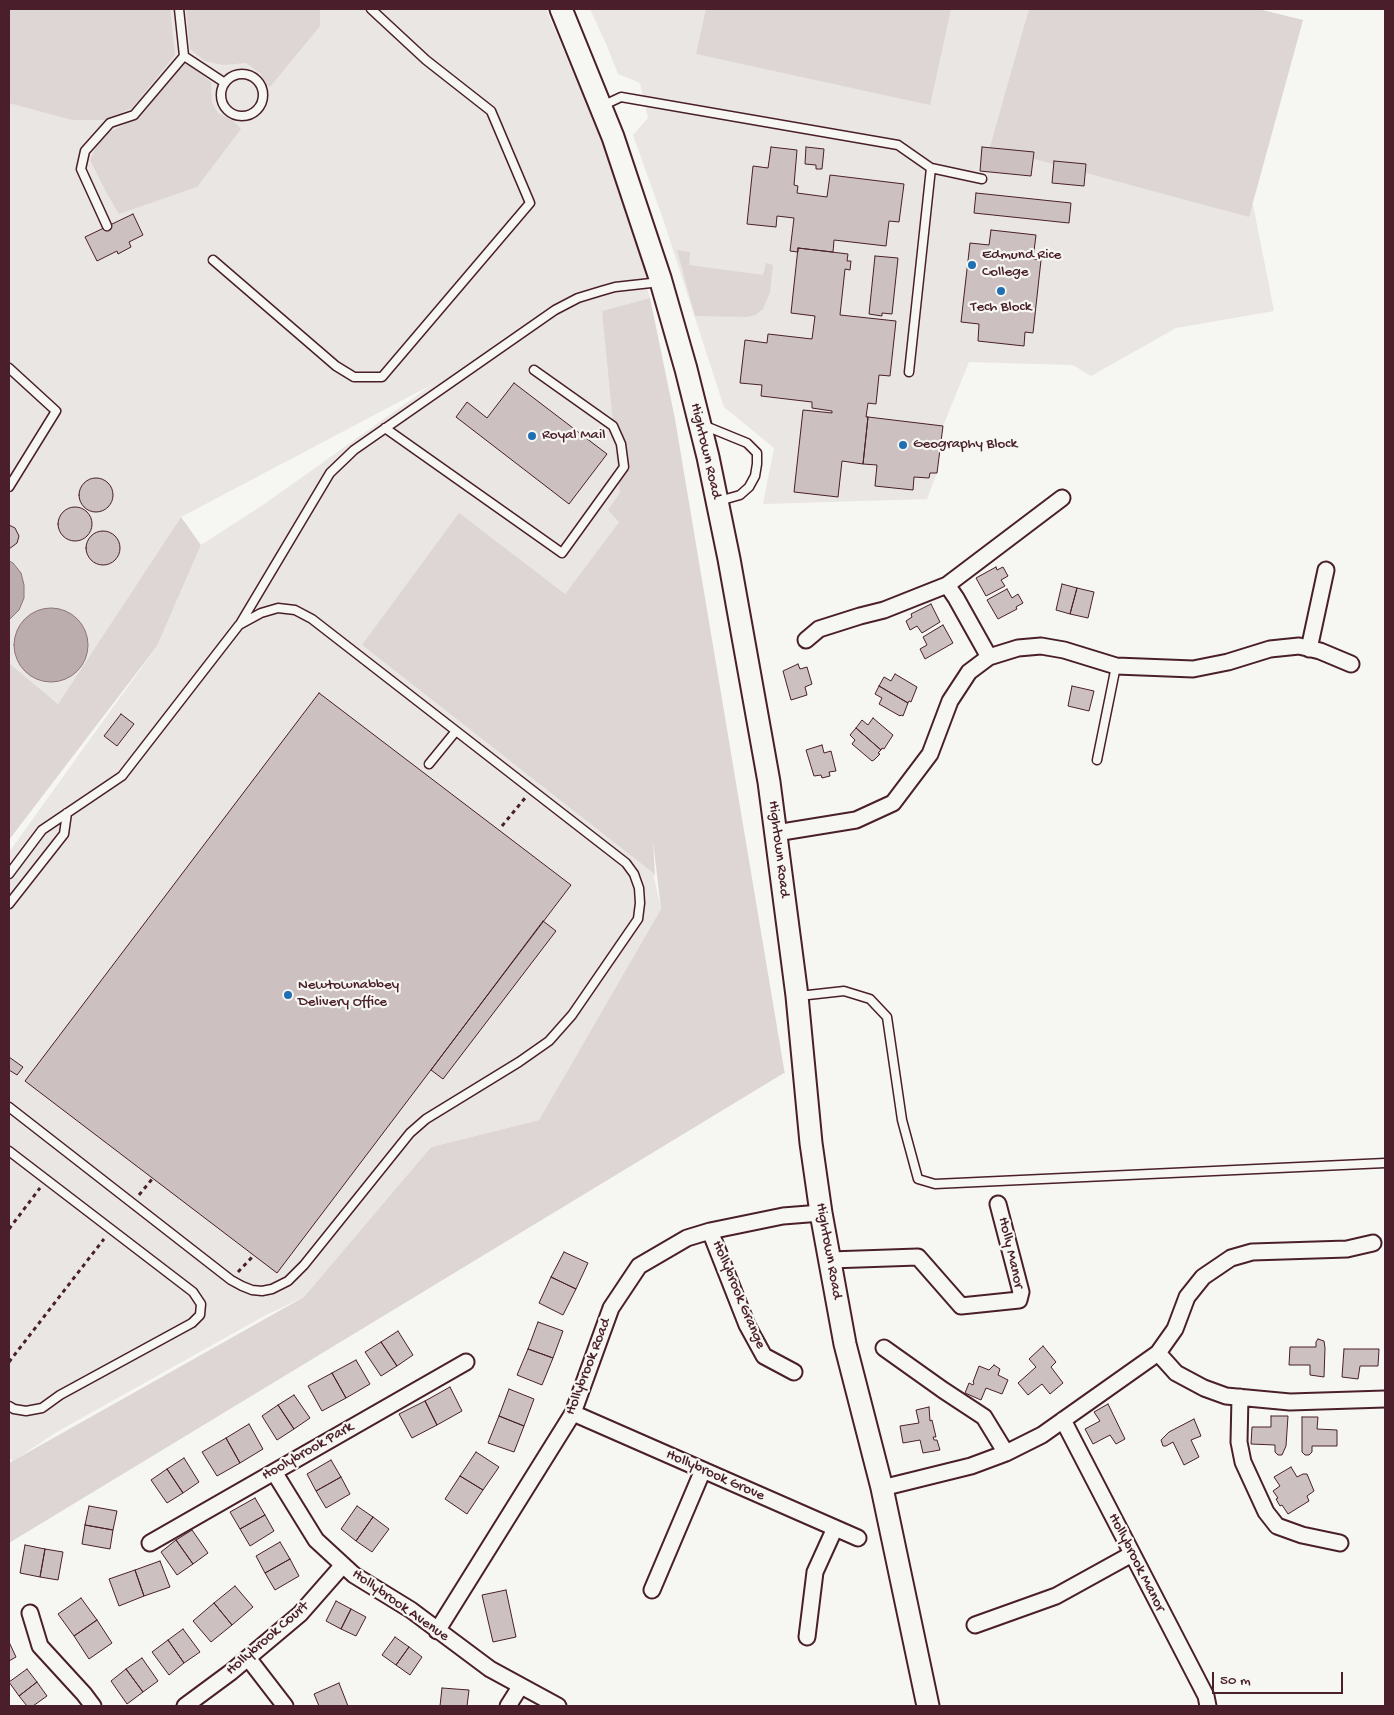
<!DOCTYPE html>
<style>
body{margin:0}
#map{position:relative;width:1394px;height:1715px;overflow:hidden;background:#f6f6f2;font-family:"Gochi Hand",sans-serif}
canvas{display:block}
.frame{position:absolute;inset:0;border:10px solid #4a1f2b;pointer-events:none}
.scale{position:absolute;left:1212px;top:1672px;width:131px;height:22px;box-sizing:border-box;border:2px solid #4a1f2b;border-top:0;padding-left:6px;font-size:15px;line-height:18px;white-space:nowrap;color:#4a1f2b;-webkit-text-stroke:4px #f6f6f2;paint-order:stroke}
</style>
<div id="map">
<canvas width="1394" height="1715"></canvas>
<div class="frame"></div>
<div class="scale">50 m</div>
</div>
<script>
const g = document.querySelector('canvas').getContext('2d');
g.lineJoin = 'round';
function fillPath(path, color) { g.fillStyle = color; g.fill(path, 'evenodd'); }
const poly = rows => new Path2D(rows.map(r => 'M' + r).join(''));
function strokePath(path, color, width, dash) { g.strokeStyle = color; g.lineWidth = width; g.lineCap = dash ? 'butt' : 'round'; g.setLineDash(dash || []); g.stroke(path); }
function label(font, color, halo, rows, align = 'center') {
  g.font = font + ' "Gochi Hand",sans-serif'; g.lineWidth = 4.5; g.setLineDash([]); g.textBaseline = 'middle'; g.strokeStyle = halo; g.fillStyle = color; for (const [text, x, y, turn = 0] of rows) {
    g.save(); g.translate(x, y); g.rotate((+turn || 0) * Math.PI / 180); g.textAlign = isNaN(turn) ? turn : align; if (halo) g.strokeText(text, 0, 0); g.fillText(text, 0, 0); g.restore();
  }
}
const built = poly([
 [9,9,546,9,660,278,645,282,650,298,602,311,629,480,619,522,565,594,362,645,653,873,661,909,539,1120,431,1147,304,1297,264,1316,55,1433,13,1461,9,1458,9,852,157,646,201,545,263,505,433,384,181,517,58,704,9,663],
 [590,9,1258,9,1303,20,1252,200,1274,311,1176,328,1091,376,1073,365,969,362,943,426,937,473,927,499,763,504,774,448,724,407,663,219,633,135,648,118,640,83,618,74,607,46]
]);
const green = poly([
 [9,9,170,9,175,55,132,108,104,120,72,120,9,103],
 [186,9,320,9,320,26,270,87,264,83,261,74,246,63,223,65,205,61,190,49],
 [706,9,951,9,930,105,696,54],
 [1029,9,1258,9,1303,20,1249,217,990,147],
 [186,62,211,82,212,103,218,113,233,121,241,129,197,187,119,214,106,192,90,160,101,136,140,117],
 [677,250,690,252,689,265,763,275,766,263,773,265,770,292,763,309,755,315,747,317,695,316],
 [650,298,675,419,785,1075,784,1073,9,1543,9,1463,304,1297,431,1147,539,1120,661,909,653,841,655,876,653,873,362,645,459,513,565,594,619,522,608,510,620,493,602,311],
 [181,517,201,545,157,646,9,840,9,663,58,704]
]);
const water = poly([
 [9,561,13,563,21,573,24,585,24,598,19,610,9,620,9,561],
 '14 645a37 37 0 1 1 74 0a37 37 0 1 1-74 0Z'
]);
const building = poly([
 [771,147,797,150,794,185,798,186,797,193,827,197,830,175,904,184,899,222,889,221,886,246,834,240,833,252,798,248,798,252,790,251,794,218,777,216,776,227,747,224,753,166,768,168,771,147],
 [806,147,824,149,822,169,816,169,816,165,805,164,806,147],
 [982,147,1034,152,1031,176,980,171,982,147],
 [1054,161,1086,164,1084,186,1052,183,1054,161],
 [976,193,1071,203,1069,223,974,213,976,193],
 [133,214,143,235,129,242,131,247,118,254,117,251,97,261,85,237,133,214],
 [991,230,1036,235,1033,259,1041,260,1033,333,1025,332,1024,346,978,341,979,324,961,322,970,243,989,245,991,230],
 [798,248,848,254,847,261,851,261,850,270,845,269,840,315,896,321,890,376,879,375,876,404,868,403,866,417,868,417,863,464,842,461,838,497,794,492,803,410,832,413,832,411,812,408,812,402,761,396,762,385,740,383,745,340,767,343,768,334,812,339,815,316,791,313,798,248],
 [875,256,898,258,892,314,882,313,882,316,869,314,875,256],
 [514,383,607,454,569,504,456,417,467,402,487,418,514,383],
 [868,417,943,426,937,473,930,473,929,478,914,477,913,490,875,486,877,465,863,464,868,417],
 '79 495a17 17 0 1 1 34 0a17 17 0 1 1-34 0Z',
 '58 524a17 17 0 1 1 34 0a17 17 0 1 1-34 0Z',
 [9,525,15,528,19,536,17,543,9,549,9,525],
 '86 548a17 17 0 1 1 34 0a17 17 0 1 1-34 0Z',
 [996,567,997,570,1003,567,1008,576,1001,580,1005,586,986,596,976,578,996,567],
 [1062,584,1077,588,1070,614,1056,610,1062,584],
 [1077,588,1094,592,1088,618,1070,614,1077,588],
 [1007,589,1012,598,1018,594,1023,603,1016,607,1017,609,998,619,987,600,1007,589],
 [931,604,940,622,922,633,917,626,910,630,906,621,912,617,911,614,931,604],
 [943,625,953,643,925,659,920,649,927,645,923,637,943,625],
 [798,664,800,669,807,667,812,684,805,687,807,695,791,700,783,671,798,664],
 [895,674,917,687,911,702,909,701,908,703,879,686,884,677,891,681,895,674],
 [879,686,908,703,903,716,901,715,900,716,879,704,882,698,875,694,879,686],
 [1072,686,1094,691,1089,711,1068,706,1072,686],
 [319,693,571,885,277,1273,25,1081,319,693],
 [121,714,134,724,117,746,104,736,121,714],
 [873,718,893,735,884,749,882,748,881,750,856,728,862,720,868,725,873,718],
 [856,728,881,750,878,753,880,754,874,760,872,761,852,744,855,740,850,735,856,728],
 [822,745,824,753,831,751,836,771,829,772,830,776,822,778,821,775,814,776,806,750,822,745],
 [543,921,556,931,443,1079,431,1070,543,921],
 [9,1057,23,1067,17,1075,9,1070,9,1057],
 [564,1252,588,1263,576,1289,551,1277,564,1252],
 [551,1277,576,1289,563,1315,539,1303,551,1277],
 [538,1322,563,1331,553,1358,528,1349,538,1322],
 [398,1331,413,1355,397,1366,381,1342,398,1331],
 [1318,1339,1324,1341,1325,1348,1324,1377,1310,1375,1310,1365,1289,1365,1290,1347,1316,1347,1316,1342,1318,1339],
 [381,1342,397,1366,381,1376,365,1352,381,1342],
 [1043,1346,1056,1362,1051,1367,1063,1383,1050,1394,1042,1384,1028,1395,1018,1383,1036,1367,1029,1359,1043,1346],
 [528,1349,553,1358,542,1385,517,1375,528,1349],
 [1344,1349,1379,1349,1378,1366,1360,1366,1358,1379,1342,1377,1344,1349],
 [356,1360,370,1384,346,1398,332,1373,356,1360],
 [994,1365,1000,1369,998,1375,1008,1380,1002,1394,986,1388,981,1400,965,1393,969,1383,973,1385,974,1383,973,1382,979,1366,989,1370,994,1365],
 [332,1373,346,1398,322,1411,308,1386,332,1373],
 [450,1387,462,1411,437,1425,425,1401,450,1387],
 [509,1389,534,1399,524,1426,499,1416,509,1389],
 [294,1395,310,1418,294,1429,278,1405,294,1395],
 [425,1401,437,1425,412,1438,399,1414,425,1401],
 [1108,1404,1125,1439,1116,1444,1110,1435,1093,1444,1085,1429,1100,1421,1094,1412,1108,1404],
 [278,1405,294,1429,277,1440,262,1416,278,1405],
 [929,1407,930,1421,932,1420,936,1437,933,1437,934,1440,937,1440,940,1450,923,1453,920,1440,903,1443,900,1426,919,1423,916,1410,929,1407],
 [499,1416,524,1426,514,1452,488,1443,499,1416],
 [1271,1416,1288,1416,1286,1446,1282,1455,1278,1455,1275,1452,1275,1445,1251,1444,1252,1427,1271,1427,1271,1416],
 [1302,1417,1318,1417,1317,1429,1337,1430,1337,1446,1312,1446,1312,1452,1309,1455,1305,1455,1302,1452,1302,1417],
 [1194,1419,1201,1436,1191,1440,1199,1457,1184,1465,1173,1442,1166,1446,1163,1446,1161,1440,1169,1432,1194,1419],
 [249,1424,263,1449,240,1463,226,1438,249,1424],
 [226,1438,240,1463,217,1476,202,1452,226,1438],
 [476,1452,499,1467,483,1490,460,1476,476,1452],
 [184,1458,199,1482,183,1493,167,1469,184,1458],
 [331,1460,341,1477,316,1491,307,1474,331,1460],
 [1291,1467,1297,1477,1303,1474,1307,1474,1314,1491,1307,1496,1309,1501,1288,1514,1282,1505,1280,1506,1276,1499,1278,1498,1273,1491,1280,1486,1274,1477,1291,1467],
 [167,1469,183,1493,167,1503,151,1480,167,1469],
 [460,1476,483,1490,467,1514,445,1499,460,1476],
 [341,1477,350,1494,326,1508,316,1491,341,1477],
 [255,1498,265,1515,240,1529,230,1512,255,1498],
 [89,1506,117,1511,113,1530,85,1525,89,1506],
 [357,1506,373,1517,356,1541,341,1529,357,1506],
 [265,1515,274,1531,250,1546,240,1529,265,1515],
 [373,1517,389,1529,372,1552,356,1541,373,1517],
 [85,1525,113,1530,110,1549,82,1544,85,1525],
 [192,1530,208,1553,193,1564,176,1540,192,1530],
 [176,1540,193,1564,177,1575,161,1552,176,1540],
 [280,1542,290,1559,265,1573,256,1556,280,1542],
 [25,1545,45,1549,40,1577,20,1573,25,1545],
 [45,1549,63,1552,58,1580,40,1577,45,1549],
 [290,1559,299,1576,275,1590,265,1573,290,1559],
 [160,1561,170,1587,144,1596,135,1570,160,1561],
 [135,1570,144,1596,119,1606,109,1579,135,1570],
 [235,1586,253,1607,232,1625,214,1603,235,1586],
 [506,1590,516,1637,493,1642,482,1595,506,1590],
 [81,1598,97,1620,74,1636,58,1614,81,1598],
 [336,1601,351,1609,341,1629,326,1621,336,1601],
 [214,1603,232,1625,211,1642,193,1621,214,1603],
 [351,1609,366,1617,356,1636,341,1629,351,1609],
 [97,1620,112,1643,89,1659,74,1636,97,1620],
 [183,1629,200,1652,184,1663,168,1640,183,1629],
 [395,1637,409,1647,396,1665,382,1655,395,1637],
 [168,1640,184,1663,169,1675,152,1652,168,1640],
 [9,1642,16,1657,9,1661,9,1642],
 [409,1647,422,1657,410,1675,396,1665,409,1647],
 [142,1658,158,1681,143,1692,126,1669,142,1658],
 [27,1669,37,1682,19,1696,9,1682,27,1669],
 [126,1669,143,1692,127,1704,111,1681,126,1669],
 [37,1682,47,1696,33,1706,27,1706,19,1696,37,1682],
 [339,1683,348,1706,319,1706,314,1694,339,1683],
 [442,1688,469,1690,467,1706,440,1706,442,1688]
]);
const path = poly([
 [502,826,525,798],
 [139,1195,153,1178],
 [9,1229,40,1188],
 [238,1272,254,1255],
 [9,1362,104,1239]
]);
const service = poly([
 [184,56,225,83],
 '221 95a21 21 0 1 1 42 0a21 21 0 1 1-42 0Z',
 [602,106,621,97,898,145,931,168,982,179],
 [107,226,81,169,85,151,110,123,134,115,184,56,179,9],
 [213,260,336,366,354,377,382,377,530,203,491,111,426,60,371,9],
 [9,368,56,411,9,487],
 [909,372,931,168],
 [703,425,747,443,757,453,757,464,755,476,749,487,740,495,719,501],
 [385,428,562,553,624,467,621,444,613,426,534,370],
 [240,624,330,473,354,450,555,310,578,298,601,291,615,287,660,282],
 [1097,760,1116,666],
 [429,764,456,731],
 [9,874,42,830,122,776,239,625,261,613,278,608,295,610,312,619,626,863,634,874,639,888,640,903,638,919,572,1015,549,1041,519,1062,426,1119,410,1133,304,1265,288,1281,272,1289,262,1291,252,1290,242,1286,231,1280,9,1107],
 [9,904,64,834,67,813],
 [799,996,844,991,870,999,887,1017,902,1120,918,1179,935,1184,1385,1163],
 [9,1151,193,1292,201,1304,200,1315,192,1323,60,1395,42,1408,26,1411,14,1409,9,1406]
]);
const minor = poly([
 [947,585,956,598,989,657],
 [806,640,819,629,860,616,884,610,947,585,1062,498],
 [1309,649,1326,570],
 [776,833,856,820,893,803,930,754,950,701,969,672,989,657,1018,648,1041,646,1064,650,1116,666,1193,669,1228,662,1270,649,1299,646,1320,651,1351,664],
 [710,1231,747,1325,764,1356,794,1372],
 [830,1260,918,1257,961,1306,1019,1300,1021,1292,998,1204],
 [884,1348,943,1390,984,1417,1006,1453],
 [1158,1353,1176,1373,1204,1388,1226,1396,1290,1402,1385,1399],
 [1240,1397,1239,1442,1243,1462,1266,1512,1277,1526,1302,1535,1340,1543],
 [573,1413,858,1538],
 [1063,1420,1206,1696,1208,1706],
 [274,1472,316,1540,354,1575,411,1610,490,1669,558,1706],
 [882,1488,971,1466,1006,1453,1042,1435,1158,1353,1175,1329,1187,1297,1203,1277,1231,1258,1252,1252,1347,1249,1373,1243],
 [150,1543,466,1362],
 [652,1590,703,1470],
 [30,1613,40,1646,84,1694,93,1706],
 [975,1625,1056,1596,1132,1554],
 [437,1631,573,1413,611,1308,639,1266,687,1238,710,1231,783,1216,821,1213],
 [807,1637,815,1572,835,1528],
 [248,1658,285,1706],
 [185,1706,231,1672,300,1614,343,1565],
 [508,1706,520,1687]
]);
const secondary = poly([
 [561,9,613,137,660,278,686,369,708,457,729,559,769,782,797,996,811,1143,821,1213,845,1344,882,1488,928,1706]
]);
const markers = [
 [972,265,5,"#1f6fb2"],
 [1001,291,5,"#1f6fb2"],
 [532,436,5,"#1f6fb2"],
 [903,445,5,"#1f6fb2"],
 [288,995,5,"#1f6fb2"]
];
const poiNames = [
 ["Edmund Rice",982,256],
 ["College",982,273],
 ["Tech Block",1001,308,"center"],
 ["Royal Mail",542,436],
 ["Geography Block",913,445],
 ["Newtownabbey",298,986],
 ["Delivery Office",298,1003]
];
const streetNames = [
 ["Hightown Road",705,451,77],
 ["Hightown Road",778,849,83],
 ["Hightown Road",828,1251,80],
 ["Holly Manor",1010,1253,77],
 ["Hollybrook Grange",738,1295,67],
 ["Hollybrook Road",589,1367,-69],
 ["Hoolybrook Park",308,1452,-30],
 ["Hollybrook Grove",715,1476,24],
 ["Hollybrook Manor",1136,1563,63],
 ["Hollybrook Avenue",400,1606,35],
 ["Hollybrook Court",268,1639,-41]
];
fillPath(built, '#e9e6e3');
fillPath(green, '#ddd6d5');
fillPath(water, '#bbadae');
strokePath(water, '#8e747a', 1);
fillPath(building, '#ccc1c0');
strokePath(building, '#4a1f2b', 1);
strokePath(service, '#4a1f2b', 11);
strokePath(minor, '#4a1f2b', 19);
strokePath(secondary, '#4a1f2b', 25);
strokePath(path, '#4a1f2b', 3, [4, 4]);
strokePath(service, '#f6f6f2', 8);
strokePath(minor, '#f6f6f2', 15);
strokePath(secondary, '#f6f6f2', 21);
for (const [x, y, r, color] of markers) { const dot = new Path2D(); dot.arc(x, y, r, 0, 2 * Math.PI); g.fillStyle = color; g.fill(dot); strokePath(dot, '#f6f6f2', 2); }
label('15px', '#4a1f2b', '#f6f6f2', poiNames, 'left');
label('15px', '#4a1f2b', '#f6f6f2', streetNames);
</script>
